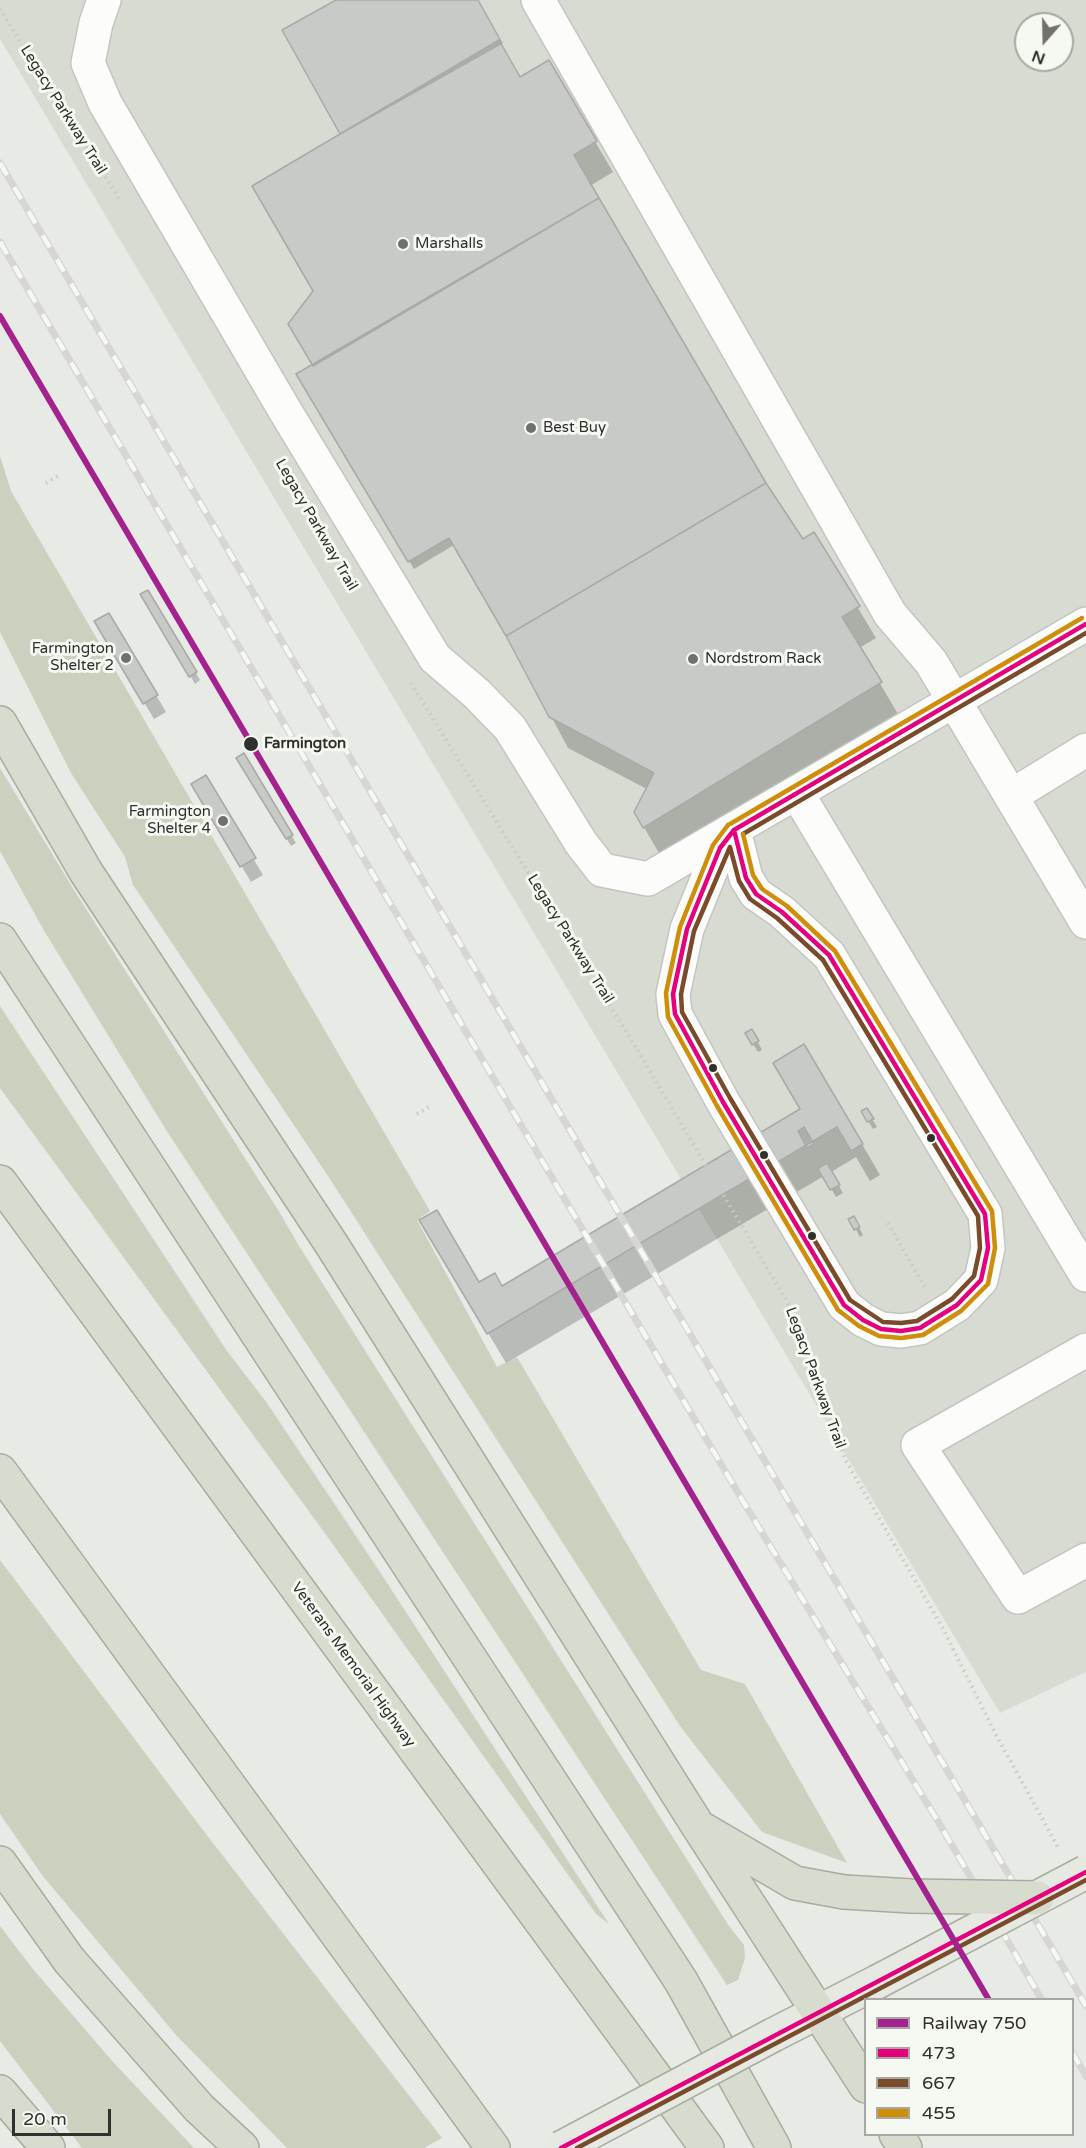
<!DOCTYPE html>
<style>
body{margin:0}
#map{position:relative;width:1086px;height:2148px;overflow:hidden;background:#e8eae6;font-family:"Varela Round",sans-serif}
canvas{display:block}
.legend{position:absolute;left:864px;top:1998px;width:210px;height:138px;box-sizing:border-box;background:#f6f8f2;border:2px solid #a7a8a4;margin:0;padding:8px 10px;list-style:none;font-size:18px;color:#30302e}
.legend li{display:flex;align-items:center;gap:12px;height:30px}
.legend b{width:30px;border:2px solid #a7a8a4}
.north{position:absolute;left:1014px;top:12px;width:60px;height:60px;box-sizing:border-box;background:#f6f8f2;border:2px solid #a7a8a4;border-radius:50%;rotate:200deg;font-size:16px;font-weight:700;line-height:24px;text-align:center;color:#30302e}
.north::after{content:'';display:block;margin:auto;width:21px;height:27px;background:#70716e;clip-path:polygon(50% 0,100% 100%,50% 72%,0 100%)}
.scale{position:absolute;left:12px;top:2109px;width:99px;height:27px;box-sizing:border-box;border:3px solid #30302e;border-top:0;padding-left:8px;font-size:18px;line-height:21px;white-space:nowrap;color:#30302e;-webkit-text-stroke:4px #f6f8f2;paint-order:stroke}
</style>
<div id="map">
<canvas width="1086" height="2148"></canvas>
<ul class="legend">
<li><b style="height:8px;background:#a4228e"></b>Railway 750</li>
<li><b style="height:8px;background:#e5007d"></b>473</li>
<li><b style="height:8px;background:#7a4b2a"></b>667</li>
<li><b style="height:8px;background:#cf8e09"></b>455</li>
</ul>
<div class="north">N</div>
<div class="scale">20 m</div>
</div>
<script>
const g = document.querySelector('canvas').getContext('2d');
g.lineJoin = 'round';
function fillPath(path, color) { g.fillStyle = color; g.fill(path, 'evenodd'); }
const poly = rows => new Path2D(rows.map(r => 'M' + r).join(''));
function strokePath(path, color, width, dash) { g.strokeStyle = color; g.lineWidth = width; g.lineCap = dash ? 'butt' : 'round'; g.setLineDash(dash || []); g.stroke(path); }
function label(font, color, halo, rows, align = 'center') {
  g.font = font + ' "Varela Round",sans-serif'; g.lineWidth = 6; g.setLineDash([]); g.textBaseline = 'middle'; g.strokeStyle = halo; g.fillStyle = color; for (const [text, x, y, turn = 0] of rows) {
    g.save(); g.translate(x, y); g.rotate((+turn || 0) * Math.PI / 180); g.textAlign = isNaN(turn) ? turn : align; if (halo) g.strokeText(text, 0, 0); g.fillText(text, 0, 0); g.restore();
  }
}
const built = poly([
 [0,0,1086,0,1086,1672,1000,1713,0,39],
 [1026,24,1062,24,1062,60,1026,60]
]);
const green = poly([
 [0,456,11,491,430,1211,417,1220,497,1367,517,1357,701,1670,745,1684,847,1863,762,1832,680,1726,330,1179,133,885,125,857,71,773,0,632],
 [0,768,74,890,280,1213,299,1246,729,1926,744,1945,745,1958,738,1980,727,1985,168,1133,43,929,0,851],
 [0,1006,227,1351,267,1403,378,1569,609,1924,596,1914,324,1532,0,1088],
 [0,1560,209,1838,442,2138,424,2148,287,2148,176,2035,42,1875,0,1814],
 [0,1926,32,1968,114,2063,194,2148,82,2148,0,2041]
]);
const shadow = poly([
 [339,0,477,0,520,79,548,62,613,172,590,186,765,484,803,541,814,535,876,638,859,648,898,714,662,858,635,812,647,789,568,748,509,637,454,545,414,569,298,375,313,366,315,291,342,134],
 [148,592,200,680,195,684,143,595],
 [109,615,166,712,154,719,96,622],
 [243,755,296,843,291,846,238,758],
 [205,777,263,875,251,882,193,784],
 [752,1031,762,1050,758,1052,747,1034],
 [792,1093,862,1144,880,1175,870,1181,856,1157,831,1172,843,1193,836,1197,824,1176,506,1363,439,1251,479,1285,502,1288,805,1115],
 [866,1110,877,1127,873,1129,863,1112],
 [854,1218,863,1235,860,1237,850,1219]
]);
const building = poly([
 [336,0,478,0,502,43,340,134,282,30,336,0],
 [499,40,520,77,549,60,597,141,574,155,599,198,313,366,288,324,313,291,252,186,499,40],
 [599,198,766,483,506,636,449,538,408,562,296,374,599,198],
 [766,483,803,539,814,532,860,606,842,617,882,682,643,828,634,812,654,773,549,717,506,636,766,483],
 [148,590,197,672,189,677,140,594,148,590],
 [109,613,158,695,143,704,94,621,109,613],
 [244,753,293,835,286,839,236,758,244,753],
 [206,775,256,858,240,867,191,784,206,775],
 [752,1029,759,1041,752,1045,745,1033,752,1029],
 [804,1044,863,1144,851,1151,837,1127,487,1334,419,1220,437,1210,479,1282,495,1273,502,1286,800,1109,773,1063,804,1044],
 [867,1108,874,1119,867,1122,861,1111,867,1108],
 [804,1127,814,1144,807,1148,798,1131,804,1127],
 [827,1163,840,1185,830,1190,818,1169,827,1163],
 [854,1216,860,1227,854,1230,848,1219,854,1216]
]);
const path = poly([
 [0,9,121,202],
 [46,483,59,475],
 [411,683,635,1046,790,1307,846,1461,941,1625,995,1733,1059,1849],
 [819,1089,800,1059,786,1067,812,1110,826,1102,800,1059,786,1067,791,1075,812,1110,818,1119,827,1114],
 [417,1114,431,1106],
 [441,1218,433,1224,477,1296,491,1287,503,1307,507,1304],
 [888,1223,925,1287],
 [492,1313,511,1302]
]);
const minor = poly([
 [104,0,96,23,88,63,105,103,284,409,435,658,477,694,510,728,581,843,602,870,648,879,1086,624],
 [538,0,890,614,931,662,1086,922],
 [797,793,1086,1275],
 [1011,796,1086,750],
 [734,830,746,878,756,894,782,912,829,955,985,1214,988,1248,981,1280,957,1305,920,1328,901,1331,881,1329,863,1320,844,1305,723,1102,675,1014,673,994,687,929,720,848,734,830],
 [1086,1350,918,1445,1018,1597,1086,1560]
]);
const major = poly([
 [773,2035,877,1982]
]);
const highway = poly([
 [0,723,86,872,332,1245,698,1826,866,2086],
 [0,940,681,1981,774,2148],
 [0,1182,707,2148],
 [0,1471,493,2148],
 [704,1830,795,1883,844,1892],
 [0,1863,69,1960,199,2108,242,2148],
 [0,2092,48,2148],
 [896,2134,905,2148]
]);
const rail = poly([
 [0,163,1086,2006],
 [0,242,744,1503,939,1823,1042,2000],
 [1072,2052,1086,2076]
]);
const majorBridge = poly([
 [877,1982,1086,1872],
 [561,2148,773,2035]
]);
const highwayBridge = poly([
 [844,1892,911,1896,1037,1898]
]);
const bus1 = poly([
 [734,830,746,878,756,894,782,912,829,955,985,1214,988,1248,981,1280,957,1305,920,1328,901,1331,881,1329,863,1320,844,1305,723,1102,675,1014,673,994,687,929,720,848,734,830],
 [734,830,1086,624],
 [561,2148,1086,1872]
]);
const bus2 = poly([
 [743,834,1086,633],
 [730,847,739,881,750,899,777,918,823,960,978,1216,980,1248,974,1276,952,1299,917,1321,901,1323,883,1322,850,1300,730,1098,682,1012,681,994,694,931,730,847],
 [577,2148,1086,1880]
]);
const bus3 = poly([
 [730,824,1082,618],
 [728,825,713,845,680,927,666,993,668,1017,717,1106,838,1310,859,1326,879,1336,901,1338,923,1335,961,1311,988,1284,995,1248,992,1211,835,951,787,906,762,889,753,875,743,834]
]);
const rail1 = poly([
 [0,316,989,2000]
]);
const markers = [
 [403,244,6,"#70716e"],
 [531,428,6,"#70716e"],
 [126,658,6,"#70716e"],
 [693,659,6,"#70716e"],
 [251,744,8,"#30302e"],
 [223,821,6,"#70716e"],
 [713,1068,5,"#30302e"],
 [931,1138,5,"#30302e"],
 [764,1155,5,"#30302e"],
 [812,1236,5,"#30302e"]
];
const streetNames = [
 ["Legacy Parkway Trail",63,110,58],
 ["Legacy Parkway Trail",316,525,60],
 ["Legacy Parkway Trail",570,939,58],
 ["Legacy Parkway Trail",815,1378,70],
 ["Veterans Memorial Highway",353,1665,54]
];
const poiNames = [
 ["Marshalls",415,244],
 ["Best Buy",543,428],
 ["Farmington",114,649,"right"],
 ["Shelter 2",114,666,"right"],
 ["Nordstrom Rack",705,659],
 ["Farmington",211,812,"right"],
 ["Shelter 4",211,829,"right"]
];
const stopNames = [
 ["Farmington",264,744]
];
fillPath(built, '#d7dbd2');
fillPath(green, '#cbd1bf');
fillPath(shadow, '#0003');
fillPath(building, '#c8cac7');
strokePath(building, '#a9aaa8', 1.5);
strokePath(minor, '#c4c5c2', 36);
strokePath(major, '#a8ac9d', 36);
strokePath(highway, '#a8ac9d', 36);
strokePath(path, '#c9c9c7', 4, [1.5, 4.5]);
strokePath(minor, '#fcfcfb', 33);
strokePath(major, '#e6e9e1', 33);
strokePath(highway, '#d8dccf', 33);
strokePath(rail, '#d5d6d5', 7);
strokePath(rail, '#f6f8f2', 4.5, [14]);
strokePath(majorBridge, '#a8ac9d', 36, []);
strokePath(highwayBridge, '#a8ac9d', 36, []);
strokePath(majorBridge, '#e6e9e1', 33);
strokePath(highwayBridge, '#d8dccf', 33);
strokePath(bus1, '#e5007d', 4.5);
strokePath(bus2, '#7a4b2a', 4.5);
strokePath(bus3, '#cf8e09', 4.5);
strokePath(rail1, '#a4228e', 6);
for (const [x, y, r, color] of markers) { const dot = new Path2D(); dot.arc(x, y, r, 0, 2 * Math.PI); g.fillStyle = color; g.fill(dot); strokePath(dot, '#f6f8f2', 2); }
label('15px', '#30302e', '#f6f8f2', streetNames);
label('15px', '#30302e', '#f6f8f2', poiNames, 'left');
label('bold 15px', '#30302e', '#f6f8f2', stopNames, 'left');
</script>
